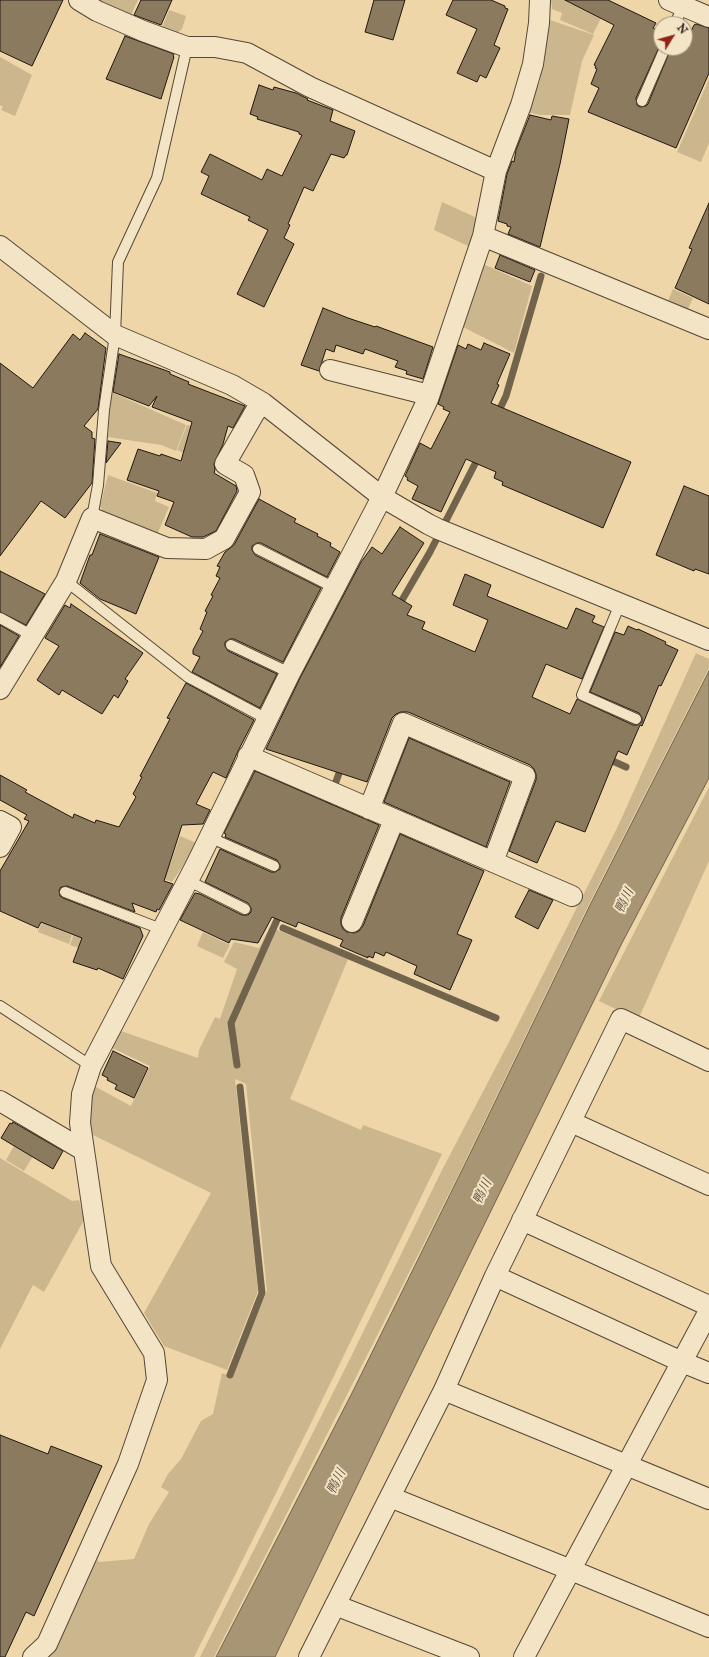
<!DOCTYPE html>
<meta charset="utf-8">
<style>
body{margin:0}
#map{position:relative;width:709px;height:1657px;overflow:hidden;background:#eed6a8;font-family:"IM FELL Great Primer",serif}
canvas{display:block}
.north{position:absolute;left:653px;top:16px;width:40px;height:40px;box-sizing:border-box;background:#f4e4c6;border:1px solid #a0927d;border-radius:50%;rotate:53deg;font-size:11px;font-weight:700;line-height:16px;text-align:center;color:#211710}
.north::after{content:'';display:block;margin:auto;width:14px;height:18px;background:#8f2418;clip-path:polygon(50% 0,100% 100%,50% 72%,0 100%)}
</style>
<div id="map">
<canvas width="709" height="1657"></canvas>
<div class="north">N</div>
</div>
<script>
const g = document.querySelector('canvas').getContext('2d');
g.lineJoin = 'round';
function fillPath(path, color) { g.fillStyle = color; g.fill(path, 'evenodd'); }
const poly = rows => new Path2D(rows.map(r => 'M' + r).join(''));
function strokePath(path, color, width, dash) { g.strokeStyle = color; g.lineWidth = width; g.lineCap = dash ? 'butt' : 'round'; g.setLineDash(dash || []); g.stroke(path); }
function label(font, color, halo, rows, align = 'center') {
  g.font = font + ' "IM FELL Great Primer","Noto Serif JP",serif'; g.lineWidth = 4; g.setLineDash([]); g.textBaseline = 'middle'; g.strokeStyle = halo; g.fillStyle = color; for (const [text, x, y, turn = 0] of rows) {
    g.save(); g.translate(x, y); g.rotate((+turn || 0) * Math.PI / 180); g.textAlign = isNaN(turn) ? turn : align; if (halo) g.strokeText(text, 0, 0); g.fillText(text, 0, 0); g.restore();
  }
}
const green = poly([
 [88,0,138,0,130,17],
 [551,0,610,0,593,34,560,20,562,13,552,9],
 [169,10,186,16,182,29,175,35,161,30],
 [550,20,594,35,582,61,570,115,540,115,527,112,540,81],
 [0,57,32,75,15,116,1,110,3,107,0,105],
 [709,79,709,143,701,162,677,152],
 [442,202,477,218,470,247,434,230],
 [481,263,532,286,514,353,461,326],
 [673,289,693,298,687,311,667,303],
 [111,392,186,425,176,451,161,445,108,437],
 [187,425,191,426,187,438,192,440,195,458,177,450],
 [108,475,157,493,155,501,169,507,156,537,104,514,100,506],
 [696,653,709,659,709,668,588,906,458,1176,214,1657,200,1657,350,1359,442,1170,509,1042,618,826],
 [709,787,709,861,638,1020,599,1001],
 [180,836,196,843,190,855,172,882,113,860,144,855,170,864],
 [42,921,58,927,57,929,72,935,69,944,38,932],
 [270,927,348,959,290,1099,361,1130,363,1125,442,1154,309,1427,194,1657,39,1657,92,1558,100,1562,134,1559,149,1524,169,1492,161,1487,168,1474,181,1459,201,1421,213,1414,222,1373,232,1377,267,1291,246,1084,235,1079,258,1291,227,1370,164,1346,144,1313,211,1193,89,1133,88,1100,94,1086,131,1106,150,1066,112,1048,121,1031,198,1058,199,1050,215,1017,220,1019,237,969,224,962,234,942,259,948],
 [203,932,230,945,223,958,197,946],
 [74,933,96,941,91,952,70,945],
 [25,1127,44,1138,24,1171,6,1160],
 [0,1158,72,1201,79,1200,84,1220,44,1292,33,1285,0,1349]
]);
const water = poly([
 [709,671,709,778,622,943,395,1407,275,1657,216,1657,352,1393,467,1160,589,907,709,671]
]);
const stream = poly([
 [497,415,506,396,541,276],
 [398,607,430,552,479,456],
 [606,758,626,767],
 [325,812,342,765],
 [283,928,496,1018],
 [237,1065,231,1023,281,911],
 [230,1375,262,1293,240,1087]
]);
const building = poly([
 [0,0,63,0,32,66,0,51,0,0],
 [141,0,172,0,161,25,134,15,141,0],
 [374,0,405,0,393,40,365,32,374,0],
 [453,0,491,0,505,6,505,8,508,9,494,45,500,48,486,78,480,75,477,82,457,73,477,29,446,15,453,0],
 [565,0,608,0,656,23,653,28,661,32,661,43,636,98,637,105,640,107,646,106,648,104,671,48,685,48,685,44,694,25,696,24,709,28,709,73,676,148,588,112,599,88,591,84,597,69,595,68,596,66,594,65,614,25,565,0],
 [125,36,174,54,173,56,174,57,161,99,106,79,125,36],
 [259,85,273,90,274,87,296,93,308,99,307,100,333,110,330,121,355,131,347,155,346,155,344,158,331,154,313,191,304,187,288,224,290,225,284,238,294,244,264,307,237,294,268,230,248,220,250,217,201,194,209,176,201,172,210,154,262,180,267,169,282,176,302,135,299,134,299,132,257,119,258,117,250,114,259,85],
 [530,115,551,120,552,116,569,119,560,164,540,247,508,234,511,227,507,226,507,224,498,221,507,174,512,161,514,162,516,150,530,115],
 [709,203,709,304,675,288,692,249,689,248,709,203],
 [500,255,535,270,530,282,495,268,500,255],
 [323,308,348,318,375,327,376,326,433,347,423,379,406,374,407,371,395,367,398,361,365,349,363,354,336,345,334,352,326,349,319,371,301,365,323,308],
 [85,333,106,348,98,409,84,426,92,432,92,438,95,439,92,483,65,518,41,501,0,556,0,363,33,388,73,334,80,340,85,333],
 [484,343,510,354,497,384,499,385,491,403,631,462,603,528,502,485,503,482,494,478,496,472,466,459,441,512,412,499,418,486,407,480,408,478,405,476,420,443,431,449,450,412,443,409,444,407,438,404,458,345,466,349,468,344,481,350,484,343],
 [119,354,170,372,170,374,189,382,188,384,245,406,233,428,228,426,223,444,214,464,215,470,214,473,236,486,237,491,216,531,203,537,192,537,165,525,174,502,157,496,159,491,127,480,138,449,160,456,161,454,181,461,192,422,152,407,157,396,149,406,113,392,119,354],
 [108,441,121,443,106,463,108,441],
 [684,486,709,496,709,574,695,569,694,571,656,555,684,486],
 [259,499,296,519,294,522,318,534,317,536,331,543,330,546,340,552,327,577,261,543,257,543,252,546,252,550,255,555,321,588,283,662,234,639,230,639,225,642,225,646,228,651,277,674,260,708,192,672,200,657,193,654,193,650,203,631,200,629,207,612,205,611,213,596,211,595,220,578,216,576,220,567,217,566,225,552,234,545,259,499],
 [400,527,424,543,392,594,412,606,407,615,425,622,422,629,475,652,488,620,453,605,465,574,491,585,487,596,567,629,576,608,595,616,592,622,604,627,582,679,546,664,532,697,570,714,577,699,633,725,637,725,642,722,642,718,639,713,590,692,615,632,624,635,628,626,637,630,638,629,666,642,665,644,678,650,661,686,659,685,642,726,640,725,627,755,618,751,585,832,556,821,537,863,509,851,536,780,536,774,534,769,530,765,408,712,401,712,396,714,392,718,367,782,266,749,300,678,361,562,372,547,382,554,400,527],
 [100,534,159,557,136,614,100,599,80,583,90,555,92,555,100,534],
 [0,571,45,594,26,625,0,612,0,571],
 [71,604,143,653,125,679,128,681,118,698,114,695,102,714,62,690,59,695,37,680,59,646,45,638,65,605,70,608,71,604],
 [0,625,19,636,0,667,0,625],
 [186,683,254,720,238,751,226,778,213,772,196,804,210,810,203,824,182,825,164,881,173,884,159,910,157,909,156,912,132,903,135,912,67,886,61,887,59,890,60,896,63,898,140,928,143,936,123,979,98,968,97,970,73,962,82,938,41,922,38,928,0,911,0,871,29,821,24,819,27,815,0,800,0,775,27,790,25,792,73,818,74,814,95,823,96,820,119,827,136,797,133,794,142,777,140,776,170,719,167,718,186,683],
 [409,738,510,782,486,847,384,802,409,738],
 [255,771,379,825,341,918,341,924,343,929,347,932,354,933,359,931,363,926,400,834,484,871,457,934,472,940,450,990,414,974,417,966,386,952,384,956,375,952,373,958,368,956,368,958,340,946,343,940,298,922,296,927,272,917,258,943,231,939,229,943,180,920,195,893,200,894,242,915,248,915,251,912,251,908,248,903,205,882,220,849,271,872,275,872,280,869,280,865,277,860,225,837,226,834,224,833,255,771],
 [529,890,553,900,538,929,515,917,529,890],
 [113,1051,148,1068,134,1098,115,1089,117,1085,107,1080,108,1078,102,1075,113,1051],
 [13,1122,63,1151,53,1169,1,1138,10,1123,12,1124,13,1122],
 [0,1435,48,1454,51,1446,102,1466,34,1616,26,1612,5,1657,0,1657,0,1435]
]);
const service = poly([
 [675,24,683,6],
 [642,101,665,48],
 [92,518,98,485,104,410,115,335,118,262,157,178,187,47],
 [258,549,335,588],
 [66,581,188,677,267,719],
 [620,604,582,695,636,719],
 [0,618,33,636],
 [231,645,290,673],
 [209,837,274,866],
 [187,880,245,909],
 [65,892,161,929],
 [0,1006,91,1066]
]);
const minor = poly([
 [79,0,97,11,143,31,187,47,215,47,247,53,310,87,496,171],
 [669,0,709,17],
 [483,236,709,329],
 [0,246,115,335,232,385,263,403,382,497,428,524,438,529,709,640],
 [330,370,429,395],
 [0,689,66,581,92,518,167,548,206,549,224,539,250,492,244,475,225,464,255,412,263,403],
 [248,756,572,896],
 [369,809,403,723,525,776,493,862],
 [0,821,11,827,0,847],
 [352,922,394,820],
 [0,1101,83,1150],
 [571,1122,709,1185],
 [522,1220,709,1306],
 [495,1276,682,1362,709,1373],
 [444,1390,709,1499],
 [390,1497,571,1570,709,1627],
 [335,1605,469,1657],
 [33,1657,47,1644,128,1464,157,1380,154,1353,101,1266,80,1123,82,1094,91,1066,196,865,290,673,382,497,428,399,483,236,496,171,521,105,533,64,539,23,540,0],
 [309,1657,444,1390,495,1276,621,1019,709,1061],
 [524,1657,709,1311]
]);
const waterNames = [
 ["鴨川",625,901,-64],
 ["鴨川",483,1192,-64],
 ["鴨川",337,1482,-63]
];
fillPath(green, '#cbb68e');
fillPath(water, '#a89574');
strokePath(water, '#72634c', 1);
strokePath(stream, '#72634c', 7);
fillPath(building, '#8c7a5f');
strokePath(building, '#211710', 1);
strokePath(service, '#544736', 12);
strokePath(minor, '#544736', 22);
strokePath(service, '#f4e4c6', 10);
strokePath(minor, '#f4e4c6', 20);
label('italic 13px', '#574938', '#f4e4c6', waterNames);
</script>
